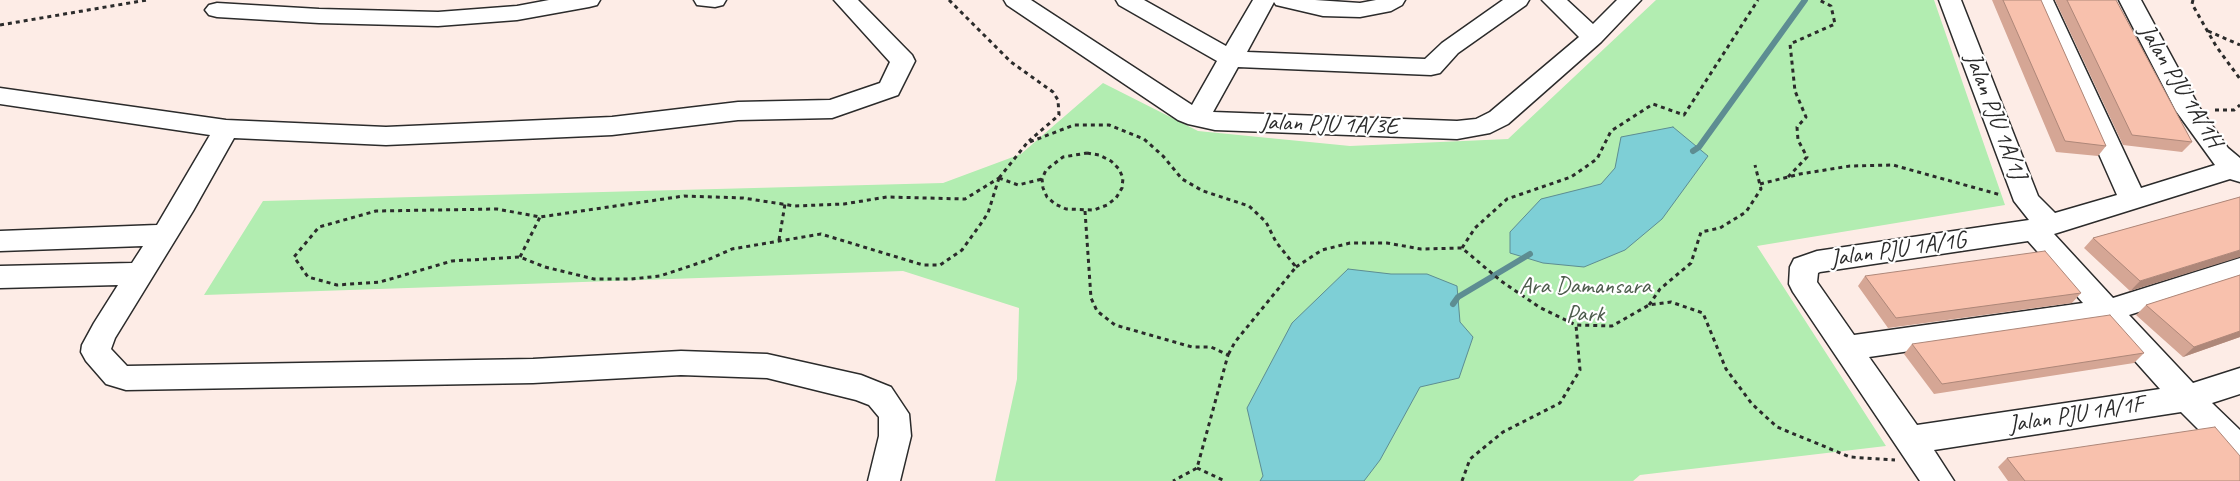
<!DOCTYPE html>
<style>
body{margin:0}
canvas{display:block;background:#fdece6}
</style>
<canvas width="2240" height="481"></canvas>
<script>
const g = document.querySelector('canvas').getContext('2d');
g.lineJoin = 'round';
function fillPath(path, color) { g.fillStyle = color; g.fill(path, 'evenodd'); }
const poly = rows => new Path2D(rows.map(r => 'M' + r).join(''));
function strokePath(path, color, width, dash) { g.strokeStyle = color; g.lineWidth = width; g.lineCap = dash ? 'butt' : 'round'; g.setLineDash(dash || []); g.stroke(path); }
function label(font, color, halo, rows, align = 'center') {
  g.font = font + ' Caveat,sans-serif'; g.lineWidth = 4.5; g.setLineDash([]); g.textBaseline = 'middle'; g.strokeStyle = halo; g.fillStyle = color; for (const [text, x, y, turn = 0] of rows) {
    g.save(); g.translate(x, y); g.rotate((+turn || 0) * Math.PI / 180); g.textAlign = isNaN(turn) ? turn : align; if (halo) g.strokeText(text, 0, 0); g.fillText(text, 0, 0); g.restore();
  }
}
const green = poly([
 [1656,0,1934,0,2005,205,1757,246,1886,446,1640,475,1633,481,995,481,1017,379,1019,308,903,271,204,295,263,201,943,183,1021,154,1103,83,1198,131,1350,146,1508,139]
]);
const water = poly([
 [1673,127,1708,156,1662,219,1625,250,1584,267,1543,263,1510,253,1510,232,1541,199,1601,184,1615,168,1621,137,1673,127],
 [1348,269,1391,274,1427,274,1457,286,1460,322,1473,337,1459,378,1420,387,1380,460,1364,481,1260,481,1263,476,1247,408,1292,323,1348,269]
]);
const stream = poly([
 [1693,151,1699,147,1805,0],
 [1453,304,1458,297,1530,254]
]);
const path = poly([
 [949,0,1011,62,1053,92,1058,100,1059,115,1029,141],
 [2193,0,2192,4,2216,46,2240,79],
 [0,25,147,0],
 [2208,31,2240,45],
 [2215,110,2234,110,2240,105],
 [1087,153,1099,155,1111,161,1119,169,1123,178,1122,188,1116,198,1107,205,1094,210,1066,209,1055,204,1047,197,1043,188,1042,179,1046,170,1063,157,1087,153],
 [1788,177,1807,157,1798,140,1797,127,1806,117,1795,91,1790,44,1835,24,1831,6,1819,0],
 [999,178,1018,185,1042,179],
 [999,178,988,213,980,225,962,250,940,265,923,265,821,234,732,249,705,261,660,276,631,279,594,279,545,267,520,257,452,261,380,282,337,285,308,277,294,257,319,227,376,211,497,209,540,217,684,196,743,198,795,206,844,204,887,197,965,199,999,178],
 [999,178,1027,143,1074,125,1109,125,1144,139,1163,156,1182,179,1203,191,1249,206,1266,222,1276,242,1296,267,1235,342,1228,355],
 [1760,184,1800,174,1850,166,1893,165,2001,195],
 [1085,211,1091,298,1097,311,1115,325,1192,347,1211,347,1228,355,1197,468,1173,481],
 [779,240,785,204],
 [1462,248,1475,228,1507,199,1571,177,1597,159,1611,131,1653,104,1684,115,1758,0],
 [520,257,540,217],
 [1296,267,1322,250,1350,243,1387,243,1421,249,1462,248,1501,281,1539,307,1576,325,1612,326,1649,305,1671,302,1703,313,1726,369,1752,404,1777,427,1850,457,1895,460],
 [1649,305,1660,289,1691,263,1701,232,1720,228,1746,212,1761,189,1755,165],
 [1197,468,1225,481],
 [1462,481,1470,459,1503,432,1560,403,1580,370,1576,325]
]);
const minor = poly([
 [549,0,600,0,597,5,589,7,517,20,438,26,319,23,217,17,209,15,205,10,209,5,217,3,319,9,438,12,517,6,549,0],
 [694,0,726,0,723,5,715,7,697,5,694,0],
 [834,0,858,0,912,55,915,61,898,95,832,118,738,120,612,135,386,145,234,138,193,211,115,338,111,349,127,366,533,359,681,351,767,354,861,375,891,387,909,414,911,436,900,481,868,481,879,436,879,417,869,405,856,400,767,378,681,375,533,383,126,390,106,384,86,361,81,352,82,345,94,323,118,285,0,288,0,266,132,263,143,246,0,251,0,231,157,225,210,135,0,104,0,88,226,120,386,127,612,117,738,102,830,100,880,83,890,62,834,0],
 [1004,0,1031,0,1192,105,1217,61,1119,5,1116,0,1144,0,1226,46,1253,0,1315,0,1360,3,1376,0,1405,0,1402,5,1391,11,1360,17,1323,16,1276,5,1274,2,1247,52,1425,59,1442,43,1503,0,1529,0,1526,5,1458,53,1440,73,1431,75,1238,67,1213,112,1457,121,1476,119,1490,112,1579,37,1542,0,1567,0,1593,24,1617,0,1641,0,1601,42,1508,124,1490,133,1457,139,1215,130,1188,124,1178,120,1007,5,1004,0],
 [1939,0,1961,0,2038,196,2055,213,2117,195,2031,0,2053,0,2141,188,2215,165,2176,111,2119,0,2141,0,2199,107,2228,148,2240,158,2240,182,2230,179,2054,234,2113,298,2240,258,2240,280,2129,315,2193,383,2240,368,2240,394,2212,403,2240,430,2240,464,2229,460,2181,412,1934,450,1954,481,1920,481,1793,292,1789,284,1790,267,1794,259,1817,251,2029,220,2014,201,1939,0],
 [2028,241,2083,303,1854,335,1817,282,1818,273,1820,272,2028,241],
 [2101,323,2160,389,1917,425,1869,357,2101,323]
]);
const wall = poly([
 [1992,0,2041,0,2106,146,2098,156,2056,152],
 [2055,0,2116,0,2192,142,2182,152,2123,145],
 [2240,197,2130,291,2084,248,2093,238],
 [2240,275,2240,337,2183,357,2136,315,2146,305],
 [1865,276,2081,293,2072,303,1888,328,1858,286],
 [1912,344,2144,353,2134,363,1934,394,1904,354],
 [2007,458,2240,481,2008,481,1998,467]
]);
const shadedWall = poly([
 [2240,250,2240,257,2130,291,2140,281],
 [2240,331,2240,337,2183,357,2194,347]
]);
const building = poly([
 [2003,0,2041,0,2106,146,2065,141,2003,0],
 [2067,0,2116,0,2192,142,2132,135,2067,0],
 [2240,197,2240,250,2140,281,2093,238,2240,197],
 [2045,251,2081,293,1896,318,1865,276,2045,251],
 [2240,275,2240,331,2194,347,2146,305,2240,275],
 [2110,315,2144,353,1942,384,1912,344,2110,315],
 [2215,427,2240,456,2240,481,2025,481,2007,458,2215,427]
]);
const streetNames = [
 ["Jalan PJU 1A/1H",2180,86,59],
 ["Jalan PJU 1A/1J",1995,116,69],
 ["Jalan PJU 1A/3E",1329,125,2],
 ["Jalan PJU 1A/1G",1898,250,-8],
 ["Jalan PJU 1A/1F",2076,415,-9]
];
const parkNames = [
 ["Ara Damansara",1585,287],
 ["Park",1585,315]
];
fillPath(green, '#b2edb1');
fillPath(water, '#7ecfd6');
strokePath(water, '#5d8d92', 1);
strokePath(stream, '#5d8d92', 6);
strokePath(minor, '#2b2b2b', 3);
strokePath(path, '#2b2b2b', 3, [4, 4]);
fillPath(minor, '#fff');
fillPath(wall, '#d5a695');
fillPath(shadedWall, '#ae8779');
fillPath(building, '#f8c1ad');
strokePath(building, '#ae8779', 1);
label('24px', '#2b2b2b', '#fff', streetNames);
label('24px', '#4d5c4c', '#fff', parkNames);
</script>
